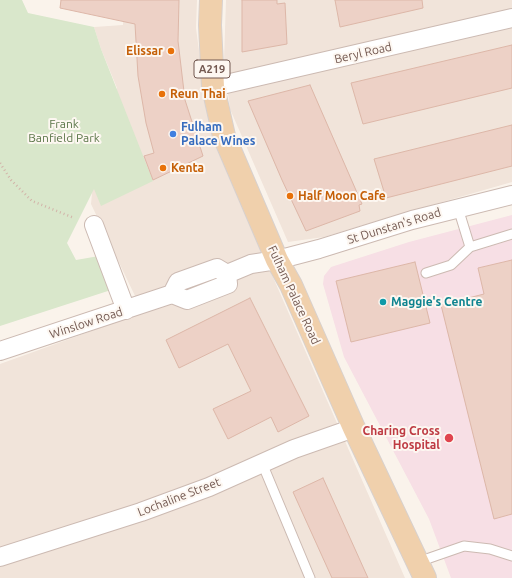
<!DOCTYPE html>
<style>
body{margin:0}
canvas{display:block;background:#faf3eb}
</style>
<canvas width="512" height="578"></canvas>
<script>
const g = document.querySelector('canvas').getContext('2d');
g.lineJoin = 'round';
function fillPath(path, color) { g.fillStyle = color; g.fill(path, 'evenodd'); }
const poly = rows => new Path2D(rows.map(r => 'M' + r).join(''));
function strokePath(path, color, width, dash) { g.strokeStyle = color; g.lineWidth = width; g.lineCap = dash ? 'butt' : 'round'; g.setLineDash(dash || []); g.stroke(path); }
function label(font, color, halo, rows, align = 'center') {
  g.font = font + ' Ubuntu,sans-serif'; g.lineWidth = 4; g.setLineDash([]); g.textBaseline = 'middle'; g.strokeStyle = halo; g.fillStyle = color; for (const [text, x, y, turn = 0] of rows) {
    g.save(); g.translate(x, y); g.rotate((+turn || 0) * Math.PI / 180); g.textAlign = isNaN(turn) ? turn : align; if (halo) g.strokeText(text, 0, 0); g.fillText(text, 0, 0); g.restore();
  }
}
const residential = poly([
 [123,0,197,0,196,28,206,104,272,275,405,578,0,578,0,364,133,316,136,298,91,204,94,173,117,88,101,49,94,27,123,25],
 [226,0,512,0,512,182,390,217,324,237,288,242,230,109,224,61]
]);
const medical = poly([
 [512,215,512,578,451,578,429,519,344,357,323,284,324,276,331,267,409,242]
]);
const green = poly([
 [0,0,22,0,28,13,94,27,101,49,153,181,101,206,94,189,67,243,76,260,99,256,111,290,0,326]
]);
const building = poly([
 [61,0,179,0,178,41,185,100,203,156,153,180,144,156,154,153,146,123,138,76,135,24,60,8,61,0],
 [242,0,277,0,277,4,285,3,287,44,242,52,242,0],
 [335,0,422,0,423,8,340,27,335,0],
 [512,45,512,88,363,124,351,83,512,45],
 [310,85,362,204,359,205,360,211,306,231,282,180,248,101,310,85],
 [512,125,512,166,386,198,374,159,512,125],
 [512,260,512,514,494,519,441,305,484,294,478,268,512,260],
 [415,262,430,323,351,342,336,281,415,262],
 [250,298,309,416,278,432,271,417,228,439,213,409,251,391,228,344,179,368,166,340,250,298],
 [323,478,368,578,332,578,293,492,323,478]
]);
const path = poly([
 [0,163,11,180,32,201,74,218]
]);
const lane = poly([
 [458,208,470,247,512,234],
 [426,273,451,265,470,247],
 [262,463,310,578],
 [418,562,464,546,490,549,512,556]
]);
const street = poly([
 [213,87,512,18],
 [94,225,126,310],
 [172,294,187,300,228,284,227,274],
 [0,351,172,294,178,282,217,268,227,274,251,264,277,260,319,249,412,220,512,195],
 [0,557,141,512,209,487,294,449,354,428]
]);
const primary = poly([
 [211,0,210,25,213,87,224,136,277,260,291,285,354,428,425,578]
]);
const markers = [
 [171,51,4,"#e8710a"],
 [162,94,4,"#e8710a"],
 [173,134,4,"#3f7fe0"],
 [163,168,4,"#e8710a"],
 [290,196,4,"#e8710a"],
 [383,302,4,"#0f9aa8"],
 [449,438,5,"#e0444e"]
];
const shields = [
 [212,69,36]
];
const shieldNames = [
 ["A219",212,69]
];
const foodNames = [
 ["Elissar",163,51,"right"],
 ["Reun Thai",170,94],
 ["Kenta",171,168],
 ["Half Moon Cafe",298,196]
];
const streetNames = [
 ["Beryl Road",363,53,-13],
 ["St Dunstan's Road",394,226,-17],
 ["Fulham Palace Road",294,295,65],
 ["Winslow Road",86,323,-18],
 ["Lochaline Street",179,497,-21]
];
const parkNames = [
 ["Frank",64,124],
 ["Banfield Park",64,138]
];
const shopNames = [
 ["Fulham",181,127],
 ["Palace Wines",181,141]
];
const cultureNames = [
 ["Maggie's Centre",391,302]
];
const healthNames = [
 ["Charing Cross",440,431],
 ["Hospital",440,445]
];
fillPath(residential, '#f1e4da');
fillPath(medical, '#f7dfe5');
fillPath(green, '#d9e7cb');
fillPath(building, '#edd1c6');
strokePath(building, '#ddb7a8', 1);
strokePath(lane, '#ccbab2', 11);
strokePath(street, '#ccbab2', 20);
strokePath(primary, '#d8d1ce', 24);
strokePath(path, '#d2b4a9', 2.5, [1, 3]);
strokePath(lane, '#fff', 9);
strokePath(street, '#fff', 18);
strokePath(primary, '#f0d0ac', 22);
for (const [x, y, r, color] of markers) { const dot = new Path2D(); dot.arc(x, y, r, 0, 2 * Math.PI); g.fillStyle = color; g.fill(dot); strokePath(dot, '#fdf7f1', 1.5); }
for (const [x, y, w] of shields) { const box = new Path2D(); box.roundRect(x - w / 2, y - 9, w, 18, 3); g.fillStyle = '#fdf7f1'; g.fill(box); strokePath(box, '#735951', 1); }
label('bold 11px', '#735951', null, shieldNames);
label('bold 12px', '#c56008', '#fdf7f1', foodNames, 'left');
label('12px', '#735951', '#fdf7f1', streetNames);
label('12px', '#5c774a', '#fdf7f1', parkNames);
label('bold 12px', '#366cbe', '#fdf7f1', shopNames, 'left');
label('bold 12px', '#0d838f', '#fdf7f1', cultureNames, 'left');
label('bold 12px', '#be3a42', '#fdf7f1', healthNames, 'right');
</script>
